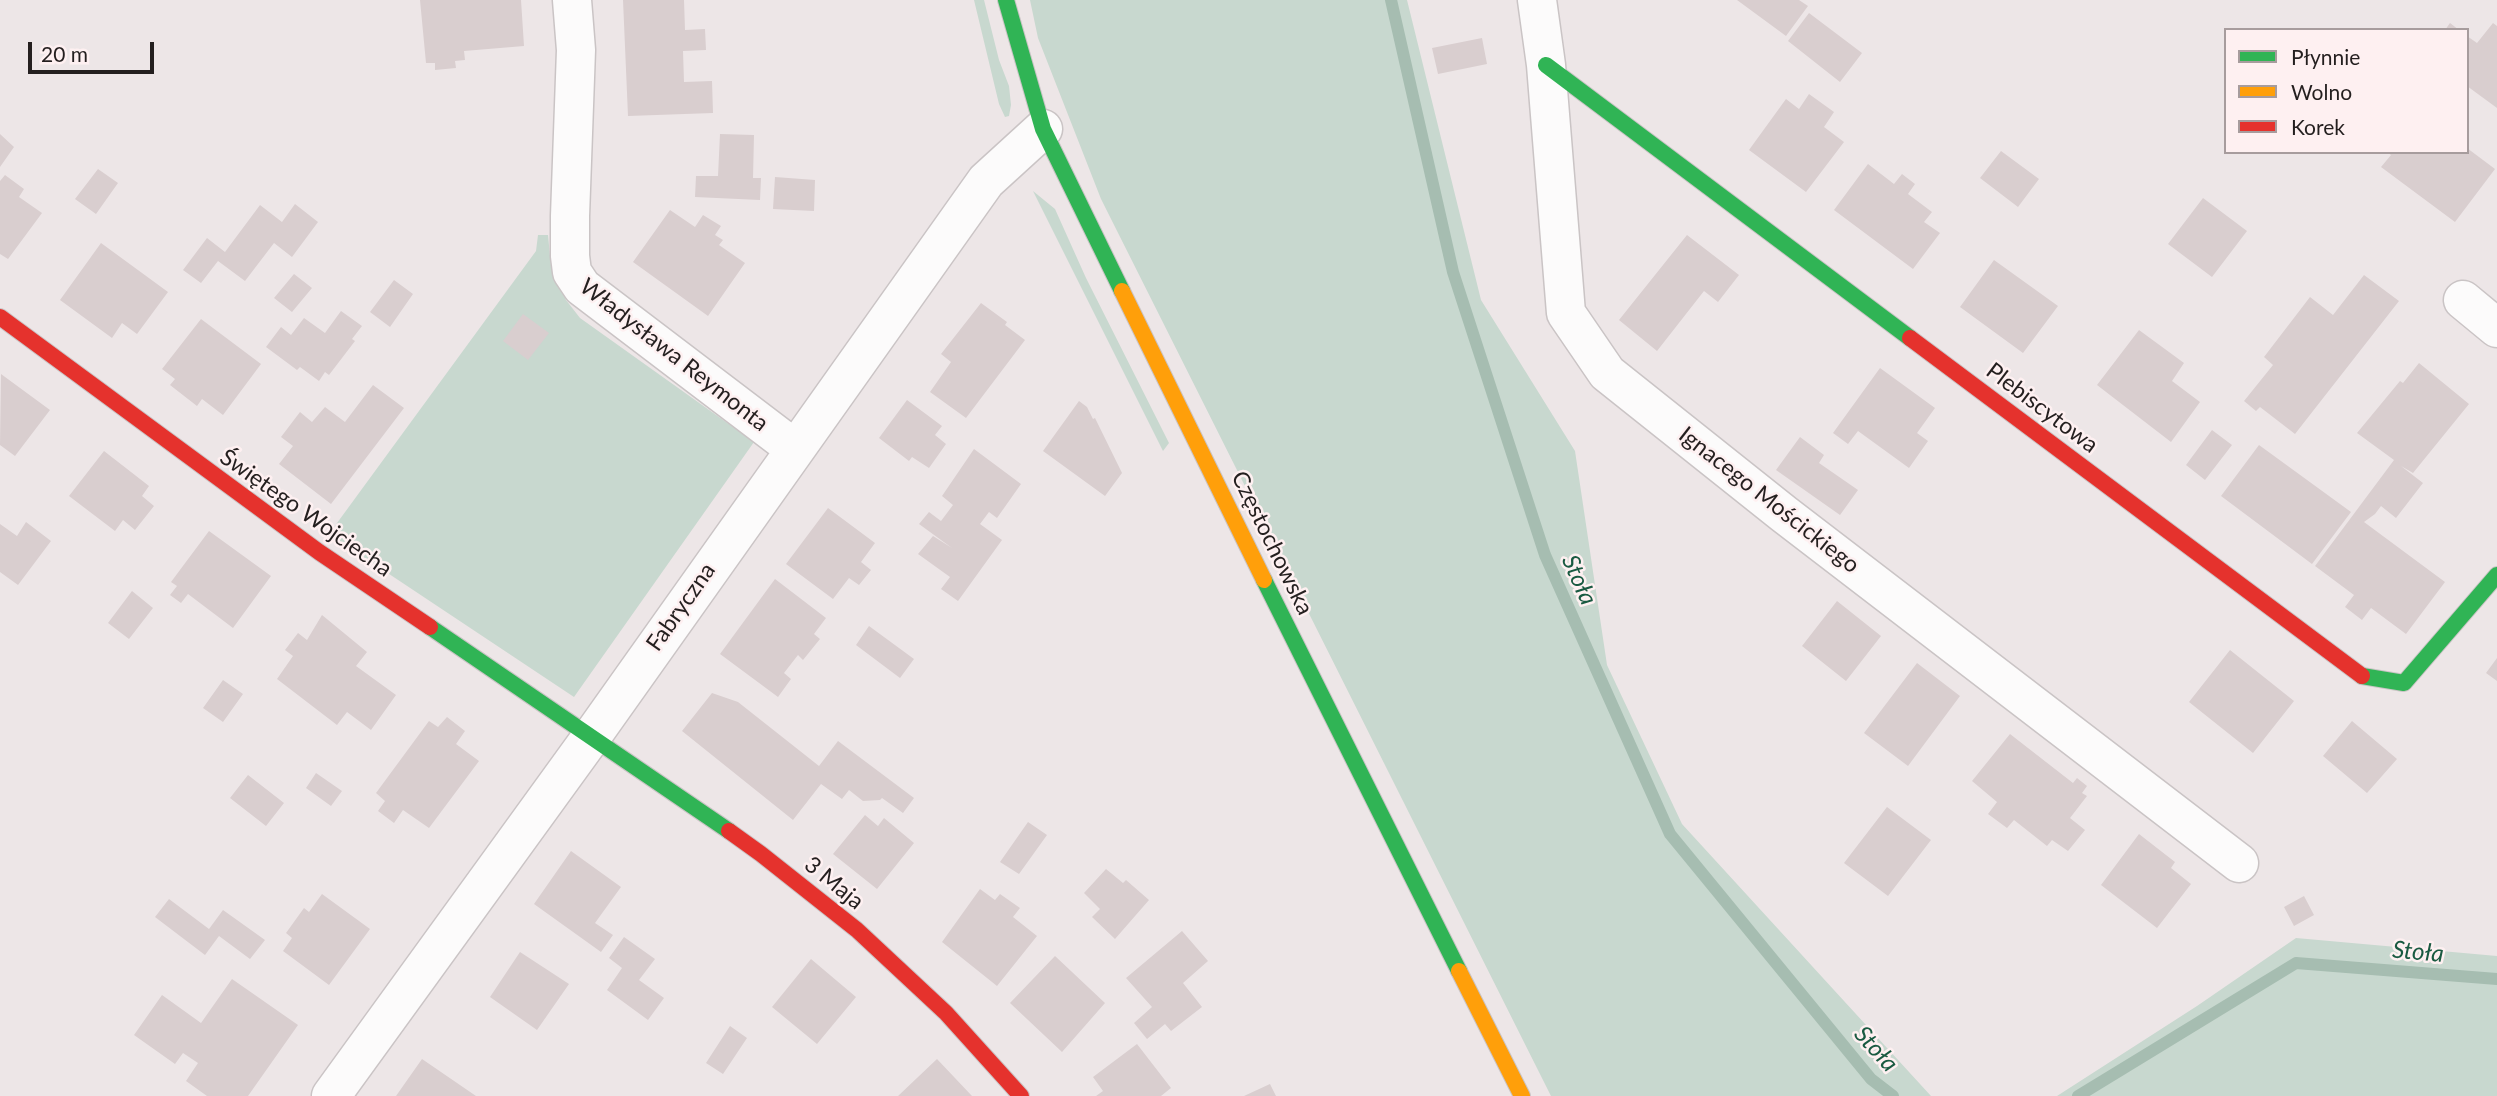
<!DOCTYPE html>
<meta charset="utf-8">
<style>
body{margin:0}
#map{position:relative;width:2497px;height:1096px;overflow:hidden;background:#ede6e7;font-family:Lato,sans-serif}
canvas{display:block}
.legend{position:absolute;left:2224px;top:28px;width:245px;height:126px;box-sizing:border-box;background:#fef0f1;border:2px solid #a79c9d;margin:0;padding:9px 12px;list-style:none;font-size:21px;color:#241f1f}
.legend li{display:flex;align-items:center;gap:14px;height:35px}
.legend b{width:35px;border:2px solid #a79c9d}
.scale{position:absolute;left:28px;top:42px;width:126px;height:32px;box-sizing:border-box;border:4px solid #241f1f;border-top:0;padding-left:9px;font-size:21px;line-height:24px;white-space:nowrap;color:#241f1f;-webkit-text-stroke:5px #fef0f1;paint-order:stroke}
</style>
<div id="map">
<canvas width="2497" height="1096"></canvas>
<ul class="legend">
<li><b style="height:9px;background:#30b455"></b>Płynnie</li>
<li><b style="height:9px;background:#ff9f0a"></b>Wolno</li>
<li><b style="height:9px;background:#e5322d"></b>Korek</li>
</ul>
<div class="scale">20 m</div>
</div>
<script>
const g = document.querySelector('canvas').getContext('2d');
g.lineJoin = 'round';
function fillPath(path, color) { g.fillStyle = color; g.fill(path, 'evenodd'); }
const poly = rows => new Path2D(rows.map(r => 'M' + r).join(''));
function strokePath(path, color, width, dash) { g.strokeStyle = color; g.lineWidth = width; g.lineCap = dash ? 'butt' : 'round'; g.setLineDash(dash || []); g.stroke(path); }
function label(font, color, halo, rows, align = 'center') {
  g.font = font + ' Lato,sans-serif'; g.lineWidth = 5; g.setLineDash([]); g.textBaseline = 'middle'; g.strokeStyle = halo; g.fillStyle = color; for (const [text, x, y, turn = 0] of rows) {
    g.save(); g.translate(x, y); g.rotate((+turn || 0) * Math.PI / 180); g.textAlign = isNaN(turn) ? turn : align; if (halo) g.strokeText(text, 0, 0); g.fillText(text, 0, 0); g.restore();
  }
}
const green = poly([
 [974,0,984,0,999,60,1009,86,1011,105,1009,116,1005,117,999,104],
 [1030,0,1407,0,1481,300,1575,451,1607,665,1682,824,1931,1096,1551,1096,1101,199,1038,38],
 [1033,191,1055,209,1086,278,1169,443,1163,451],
 [538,235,548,235,551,266,566,300,580,318,754,442,574,697,329,534,536,251],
 [2296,938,2497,956,2497,1096,2057,1096,2197,1006]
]);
const stream = poly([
 [1391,0,1453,272,1545,555,1670,834,1871,1079,1893,1096],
 [2078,1096,2296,963,2497,979]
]);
const building = poly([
 [420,0,521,0,524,46,464,51,465,60,455,61,456,68,435,70,435,63,426,63],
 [623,0,684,0,685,30,705,29,706,50,683,51,684,82,712,81,713,113,628,116],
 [1737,0,1799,0,1808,6,1786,36],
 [1809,13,1862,53,1840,82,1788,41],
 [2450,23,2459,30,2445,30],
 [2493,23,2497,26,2497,108,2467,86,2467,36,2477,43],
 [1482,38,1487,64,1438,74,1432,48],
 [1809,94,1834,112,1824,127,1844,142,1806,192,1749,150,1786,99,1799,109],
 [0,134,14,147,0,167],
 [720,134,754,135,753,178,761,178,760,200,695,197,696,176,718,176],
 [2467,148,2495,169,2455,222,2381,167,2391,155,2387,152,2467,152],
 [2001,151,2039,179,2018,207,1980,178],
 [1868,164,1894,184,1902,174,1915,184,1908,194,1932,212,1924,222,1940,233,1913,269,1834,210],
 [98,169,118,183,96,214,75,199],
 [5,175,24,189,19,197,42,213,8,259,0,254,0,181],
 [775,177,815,180,814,211,773,209],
 [2203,198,2247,231,2212,277,2168,244],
 [295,204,318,222,292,257,274,243,245,281,218,261,201,283,183,270,207,238,225,252,260,205,282,222],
 [670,210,695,227,703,215,721,226,715,235,723,240,719,245,745,263,708,316,633,262],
 [1687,235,1739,275,1718,302,1704,291,1657,351,1619,320],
 [101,243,168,292,137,334,122,323,112,338,60,300],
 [1994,260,2058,306,2023,353,1960,307],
 [294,274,312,288,292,312,274,298],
 [2364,275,2399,301,2295,434,2260,407,2256,411,2244,401,2273,365,2264,357,2310,297,2333,315],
 [394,280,413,294,390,327,370,312],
 [981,303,1007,322,1005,325,1025,340,966,418,930,392,951,362,941,354],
 [341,311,362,326,352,339,355,341,329,375,325,372,319,381,300,367,297,370,266,347,281,327,291,335,304,318,325,333],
 [523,314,549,333,528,360,503,341],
 [201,319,261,364,223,415,202,399,197,406,170,385,175,379,162,369],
 [2139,330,2184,363,2172,381,2200,402,2171,442,2097,385],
 [2419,363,2469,404,2413,473,2401,466,2423,483,2396,518,2381,506,2375,514,2364,522,2445,582,2406,634,2371,608,2362,620,2345,607,2354,595,2315,566,2394,460,2357,433,2400,381,2403,383],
 [1880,368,1935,408,1917,433,1928,441,1909,468,1858,431,1848,444,1833,433],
 [1,374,50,410,15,456,0,445],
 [373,385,404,408,331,504,279,464,293,446,281,437,300,412,312,422,325,407,345,422],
 [907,400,942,426,935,435,946,444,929,468,912,457,909,461,879,438],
 [1079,401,1087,407,1093,419,1095,418,1122,473,1105,496,1043,451],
 [2212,430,2232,445,2205,480,2186,465],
 [1800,437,1824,455,1819,463,1858,490,1840,515,1776,470],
 [2259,445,2351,512,2312,564,2221,496],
 [974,449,1021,484,997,518,989,512,980,524,1002,540,958,601,941,589,950,577,918,554,933,536,952,548,919,524,929,512,941,521,953,505,942,496],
 [104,451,149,486,142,496,154,506,135,530,123,520,115,531,69,496],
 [828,508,875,543,861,562,871,570,859,585,849,578,833,599,786,564],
 [26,522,51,541,18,585,0,572,0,524,17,536],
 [209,531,271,576,233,628,188,594,181,603,170,595,177,586,171,582],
 [775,579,826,618,814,634,820,639,803,660,798,655,784,673,791,679,778,697,720,654],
 [132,591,153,608,129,639,108,623],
 [1837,601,1881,636,1846,681,1802,646],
 [322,615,367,652,356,666,396,695,371,730,347,712,337,725,277,679,293,656,285,650,298,633,307,640],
 [869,626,914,659,900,678,856,645],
 [2230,650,2294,701,2253,753,2189,702],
 [2497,658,2497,681,2486,673],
 [1917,663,1960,696,1908,766,1864,733],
 [223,680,243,694,223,722,203,708],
 [712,693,738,702,819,766,838,741,914,798,903,813,882,798,880,800,863,801,849,790,842,799,821,784,793,820,682,731],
 [447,717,465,731,456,744,479,761,429,828,403,810,394,823,378,811,385,801,376,793,429,721,438,727],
 [2352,721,2397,759,2367,793,2323,756],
 [2010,734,2073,783,2077,778,2087,786,2082,793,2087,796,2070,818,2085,830,2068,851,2052,840,2047,846,2014,820,2007,828,1988,814,1997,802,1972,781],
 [316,773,342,791,331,806,306,788],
 [248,775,284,803,266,826,230,798],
 [1887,807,1931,840,1888,896,1844,863],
 [865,815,878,826,884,818,914,843,877,889,833,854],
 [1028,822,1047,835,1019,874,1000,862],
 [2139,834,2175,862,2171,868,2191,884,2157,928,2101,885],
 [571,851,621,887,595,923,613,935,601,952,534,904],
 [1106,869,1123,883,1126,880,1149,900,1115,939,1092,917,1100,909,1084,893],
 [980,889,995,900,1000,894,1020,908,1013,917,1037,936,997,986,942,942],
 [322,894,370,929,329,985,283,951,292,938,286,933,304,908,309,912],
 [2304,896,2314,915,2294,926,2284,907],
 [169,899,209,929,223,910,265,940,250,959,219,936,205,955,155,917],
 [1182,931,1208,961,1183,983,1202,1007,1171,1031,1165,1024,1147,1039,1134,1023,1152,1007,1126,978],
 [624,937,655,959,639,980,664,998,648,1020,607,990,622,968,609,958],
 [520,952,569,984,537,1030,490,997],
 [1055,956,1105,1003,1062,1052,1010,1003],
 [811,959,856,997,817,1044,772,1007],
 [232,979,298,1025,248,1096,207,1096,186,1081,198,1063,183,1053,175,1064,134,1035,162,995,201,1023],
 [730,1026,747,1038,723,1074,706,1063],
 [1137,1044,1171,1088,1161,1096,1096,1096,1103,1091,1093,1077],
 [422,1059,476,1096,396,1096],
 [937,1059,972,1096,898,1096],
 [1270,1084,1276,1096,1244,1096]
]);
const street = poly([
 [572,0,576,50,570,216,570,256,572,272,582,287,795,449],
 [1537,0,1546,65,1566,313,1607,373,1784,514,2239,863],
 [2463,300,2497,328],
 [331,1096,592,736,986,181,1043,129]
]);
const fast = poly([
 [1006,0,1043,129,1122,291],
 [1546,65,1910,338],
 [1264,580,1459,971],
 [430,627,729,831],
 [2362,676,2404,683,2497,575]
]);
const slow = poly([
 [1122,291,1264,580],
 [1459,971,1522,1096]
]);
const jam = poly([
 [0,317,319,552,430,627],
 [1910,338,2362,676],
 [729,831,761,854,857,930,946,1013,1021,1096]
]);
const streetNames = [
 ["Władysława Reymonta",674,355,38],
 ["Plebiscytowa",2042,408,37],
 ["Ignacego Mościckiego",1769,500,38],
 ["Świętego Wojciecha",306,513,35],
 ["Częstochowska",1272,543,64],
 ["Fabryczna",681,607,-55],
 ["3 Maja",834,883,39]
];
const waterNames = [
 ["Stoła",1579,580,66],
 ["Stoła",2418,952,5],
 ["Stoła",1876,1049,48]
];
fillPath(green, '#c8d8cf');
strokePath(stream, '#a6bdb1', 12);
fillPath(building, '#d9cecf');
strokePath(street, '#cac4c5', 41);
strokePath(fast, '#cac4c5', 18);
strokePath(slow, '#cac4c5', 18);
strokePath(jam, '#cac4c5', 18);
strokePath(street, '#fcfbfb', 38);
strokePath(fast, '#30b455', 16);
strokePath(slow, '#ff9f0a', 16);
strokePath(jam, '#e5322d', 16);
label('23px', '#241f1f', '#fef0f1', streetNames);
label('italic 24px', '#195a41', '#fef0f1', waterNames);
</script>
